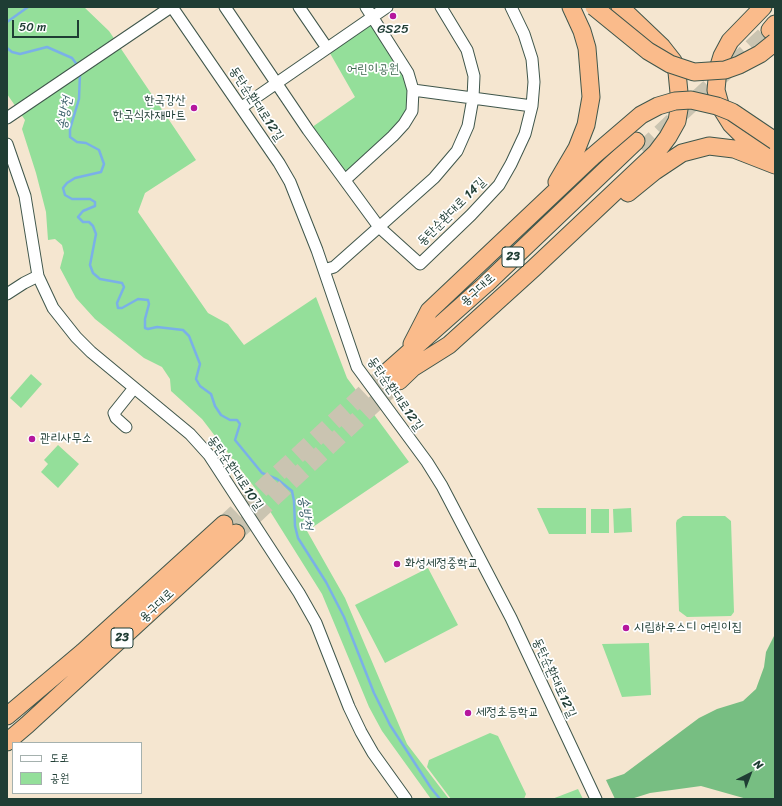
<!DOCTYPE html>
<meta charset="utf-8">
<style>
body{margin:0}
#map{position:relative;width:782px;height:806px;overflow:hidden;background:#f5e6d0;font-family:Sriracha,"Poor Story",sans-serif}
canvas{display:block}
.frame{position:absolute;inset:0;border:8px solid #1f3d34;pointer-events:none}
.legend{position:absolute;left:12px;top:742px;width:130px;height:52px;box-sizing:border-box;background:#fff;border:1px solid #a5b1ae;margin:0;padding:5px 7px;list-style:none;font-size:12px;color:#1f3d34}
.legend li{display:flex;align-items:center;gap:8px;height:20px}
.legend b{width:20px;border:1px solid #a5b1ae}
.north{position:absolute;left:730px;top:754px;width:40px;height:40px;-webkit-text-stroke:3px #fff;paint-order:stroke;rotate:42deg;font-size:11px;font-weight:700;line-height:16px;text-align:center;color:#1f3d34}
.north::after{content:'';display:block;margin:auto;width:14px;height:18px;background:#1f3d34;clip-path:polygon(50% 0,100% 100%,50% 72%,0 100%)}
.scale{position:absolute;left:12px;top:20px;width:67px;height:18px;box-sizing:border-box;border:2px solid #1f3d34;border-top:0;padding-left:5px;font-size:12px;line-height:14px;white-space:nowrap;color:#1f3d34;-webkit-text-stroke:3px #fff;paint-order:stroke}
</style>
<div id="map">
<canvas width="782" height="806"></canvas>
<div class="frame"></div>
<ul class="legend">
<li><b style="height:5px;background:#fff"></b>도로</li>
<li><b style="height:11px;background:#94df9a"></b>공원</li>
</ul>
<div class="north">N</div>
<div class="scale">50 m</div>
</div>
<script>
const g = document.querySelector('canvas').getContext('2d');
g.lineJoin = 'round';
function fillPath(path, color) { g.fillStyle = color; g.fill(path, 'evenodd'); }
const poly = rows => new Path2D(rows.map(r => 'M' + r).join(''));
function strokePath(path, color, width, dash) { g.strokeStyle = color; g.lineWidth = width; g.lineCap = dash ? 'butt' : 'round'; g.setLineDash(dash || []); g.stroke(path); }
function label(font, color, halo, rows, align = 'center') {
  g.font = font + ' Sriracha,"Poor Story",sans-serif'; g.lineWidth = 3.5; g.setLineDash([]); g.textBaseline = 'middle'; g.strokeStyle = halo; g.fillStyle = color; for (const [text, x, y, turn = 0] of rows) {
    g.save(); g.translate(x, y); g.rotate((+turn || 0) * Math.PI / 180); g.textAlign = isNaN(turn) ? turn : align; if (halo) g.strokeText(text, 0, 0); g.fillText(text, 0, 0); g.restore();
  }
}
const green = poly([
 [7,7,84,7,109,31,196,160,145,193,138,212,208,313,228,324,244,345,316,297,347,378,409,462,307,531,345,598,407,744,449,799,431,799,382,731,369,707,322,594,258,492,202,419,171,391,170,379,162,367,144,358,95,319,76,298,60,268,64,253,62,245,55,239,48,240,46,212,36,173,22,129,25,120,7,94],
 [373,17,408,73,412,111,345,180,308,130,355,97,327,48],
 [31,374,42,384,21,408,10,398],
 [58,445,79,464,58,488,41,472,48,464,44,460],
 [537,508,586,508,586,534,549,534],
 [631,508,632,532,614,533,613,509],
 [591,509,609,509,609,533,591,533],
 [683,516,725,516,731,521,734,612,731,616,687,617,679,611,676,523,677,520],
 [428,568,458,625,385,663,355,605],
 [649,643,651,695,622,697,602,644],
 [490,733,498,736,526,794,524,799,451,799,427,767,429,760],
 [578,789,583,799,552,799]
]);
const forest = poly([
 [775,634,775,799,747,799,701,786,650,793,631,799,615,799,606,780,624,774,699,718,717,709,743,701,756,689,764,667,766,652]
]);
const stream = poly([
 [7,22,28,7],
 [7,48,12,52,20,54,47,47,72,58,78,66],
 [80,73,79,99,70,129,70,137,77,142,86,143,99,150,104,164,101,172,75,178,67,183,63,188,65,195,72,199,90,199,95,202,95,206,83,211,78,217,83,222,89,222,93,226,96,234,90,265,93,273,100,279,122,283,124,287,117,303,118,308,122,308,138,299,148,300,149,304,145,319,145,328,148,329,157,327,183,330,189,336,200,364,196,379,200,386,211,394,215,406,221,415,230,420,237,420,240,424,235,440,262,473,277,479,292,491,294,501,295,526,298,538,326,582,344,617,374,693,390,725,431,788,440,799]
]);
const highwayTunnel = poly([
 [642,150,770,30],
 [224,524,388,371],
 [236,533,399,381]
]);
const minor = poly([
 [172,7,279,163,290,182,317,250,357,367,427,462,442,486,511,618,596,799],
 [225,7,308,130,379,227,420,264,471,215,499,185,511,164,525,134,532,106,534,82,532,59,524,34,511,7],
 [299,7,327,48],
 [413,90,532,106],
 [242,107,387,7],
 [7,118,171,7],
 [7,144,25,196,38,276,53,308,76,337,91,352,190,434,209,455,299,593,316,623,349,707,361,732,373,753,406,799],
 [345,180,393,136,404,124,412,111,413,90,408,73,366,7],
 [324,270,334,267,379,227,434,178,457,151,468,126,473,98,474,76,467,50,441,7],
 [7,294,24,283,38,276],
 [126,427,116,418,114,413,134,388]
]);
const highway = poly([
 [763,7,730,41,722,56,718,69,716,90,721,108,731,124,748,141,769,155],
 [770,30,775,24],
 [557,182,577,148,586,125,591,97,587,48,582,31,571,7],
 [628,193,655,171,682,153,709,146,734,149,775,165],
 [412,344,429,311,592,157],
 [414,367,449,345,534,268,656,153,668,137,677,121,680,103,677,72,673,61,662,47,620,7],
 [388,371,486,284,636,141],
 [399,381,422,359],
 [7,716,83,652,224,524],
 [7,742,27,725,236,533]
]);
const highwayBridge = poly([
 [594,7,648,51,670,64,694,72,725,70,739,65,760,54,775,42],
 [592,157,641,115,658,106,675,101,691,100,717,106,732,112,775,141]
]);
const markers = [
 [393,16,4,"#b5179e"],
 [194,108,4,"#b5179e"],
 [32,439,4,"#b5179e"],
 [397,564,4,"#b5179e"],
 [626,628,4,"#b5179e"],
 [468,713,4,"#b5179e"]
];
const shields = [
 [513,257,22],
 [122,638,22]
];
const shieldNames = [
 ["23",513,257],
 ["23",122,638]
];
const poiNames = [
 ["GS25",393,30,"center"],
 ["한국강산",186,101,"right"],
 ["한국식자재마트",186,116,"right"],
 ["관리사무소",40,439],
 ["화성세정중학교",405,564],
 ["시립하우스디 어린이집",634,628],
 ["세정초등학교",476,713]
];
const parkNames = [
 ["어린이공원",373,70]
];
const streetNames = [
 ["동탄순환대로12길",256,104,56],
 ["동탄순환대로 14길",452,212,-45],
 ["용구대로",478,290,-42],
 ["동탄순환대로12길",395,394,55],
 ["동탄순환대로10길",235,473,55],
 ["용구대로",157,606,-43],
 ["동탄순환대로12길",554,678,65]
];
const waterNames = [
 ["송방천",65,113,-79],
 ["송방천",305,513,82]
];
fillPath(green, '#94df9a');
fillPath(forest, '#77be82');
strokePath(stream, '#7ab0e8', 2.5);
strokePath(highwayTunnel, '#cac4b1', 17, [17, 8]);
strokePath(minor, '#3f564b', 13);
strokePath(highway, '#3f564b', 19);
strokePath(minor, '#fff', 11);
strokePath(highway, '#fabb8b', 17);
strokePath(highwayBridge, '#3f564b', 19, []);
strokePath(highwayBridge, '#fabb8b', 17);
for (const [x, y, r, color] of markers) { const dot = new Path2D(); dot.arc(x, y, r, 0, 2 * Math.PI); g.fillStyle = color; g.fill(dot); strokePath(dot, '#fff', 1.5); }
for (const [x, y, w] of shields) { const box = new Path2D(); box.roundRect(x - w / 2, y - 10, w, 20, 3); g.fillStyle = '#fff'; g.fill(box); strokePath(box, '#1f3d34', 1); }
label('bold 12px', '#1f3d34', null, shieldNames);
label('13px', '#1f3d34', '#fff', poiNames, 'left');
label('13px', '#3c664e', '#fff', parkNames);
label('13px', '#1f3d34', '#fff', streetNames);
label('italic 14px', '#3a606a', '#fff', waterNames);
</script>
